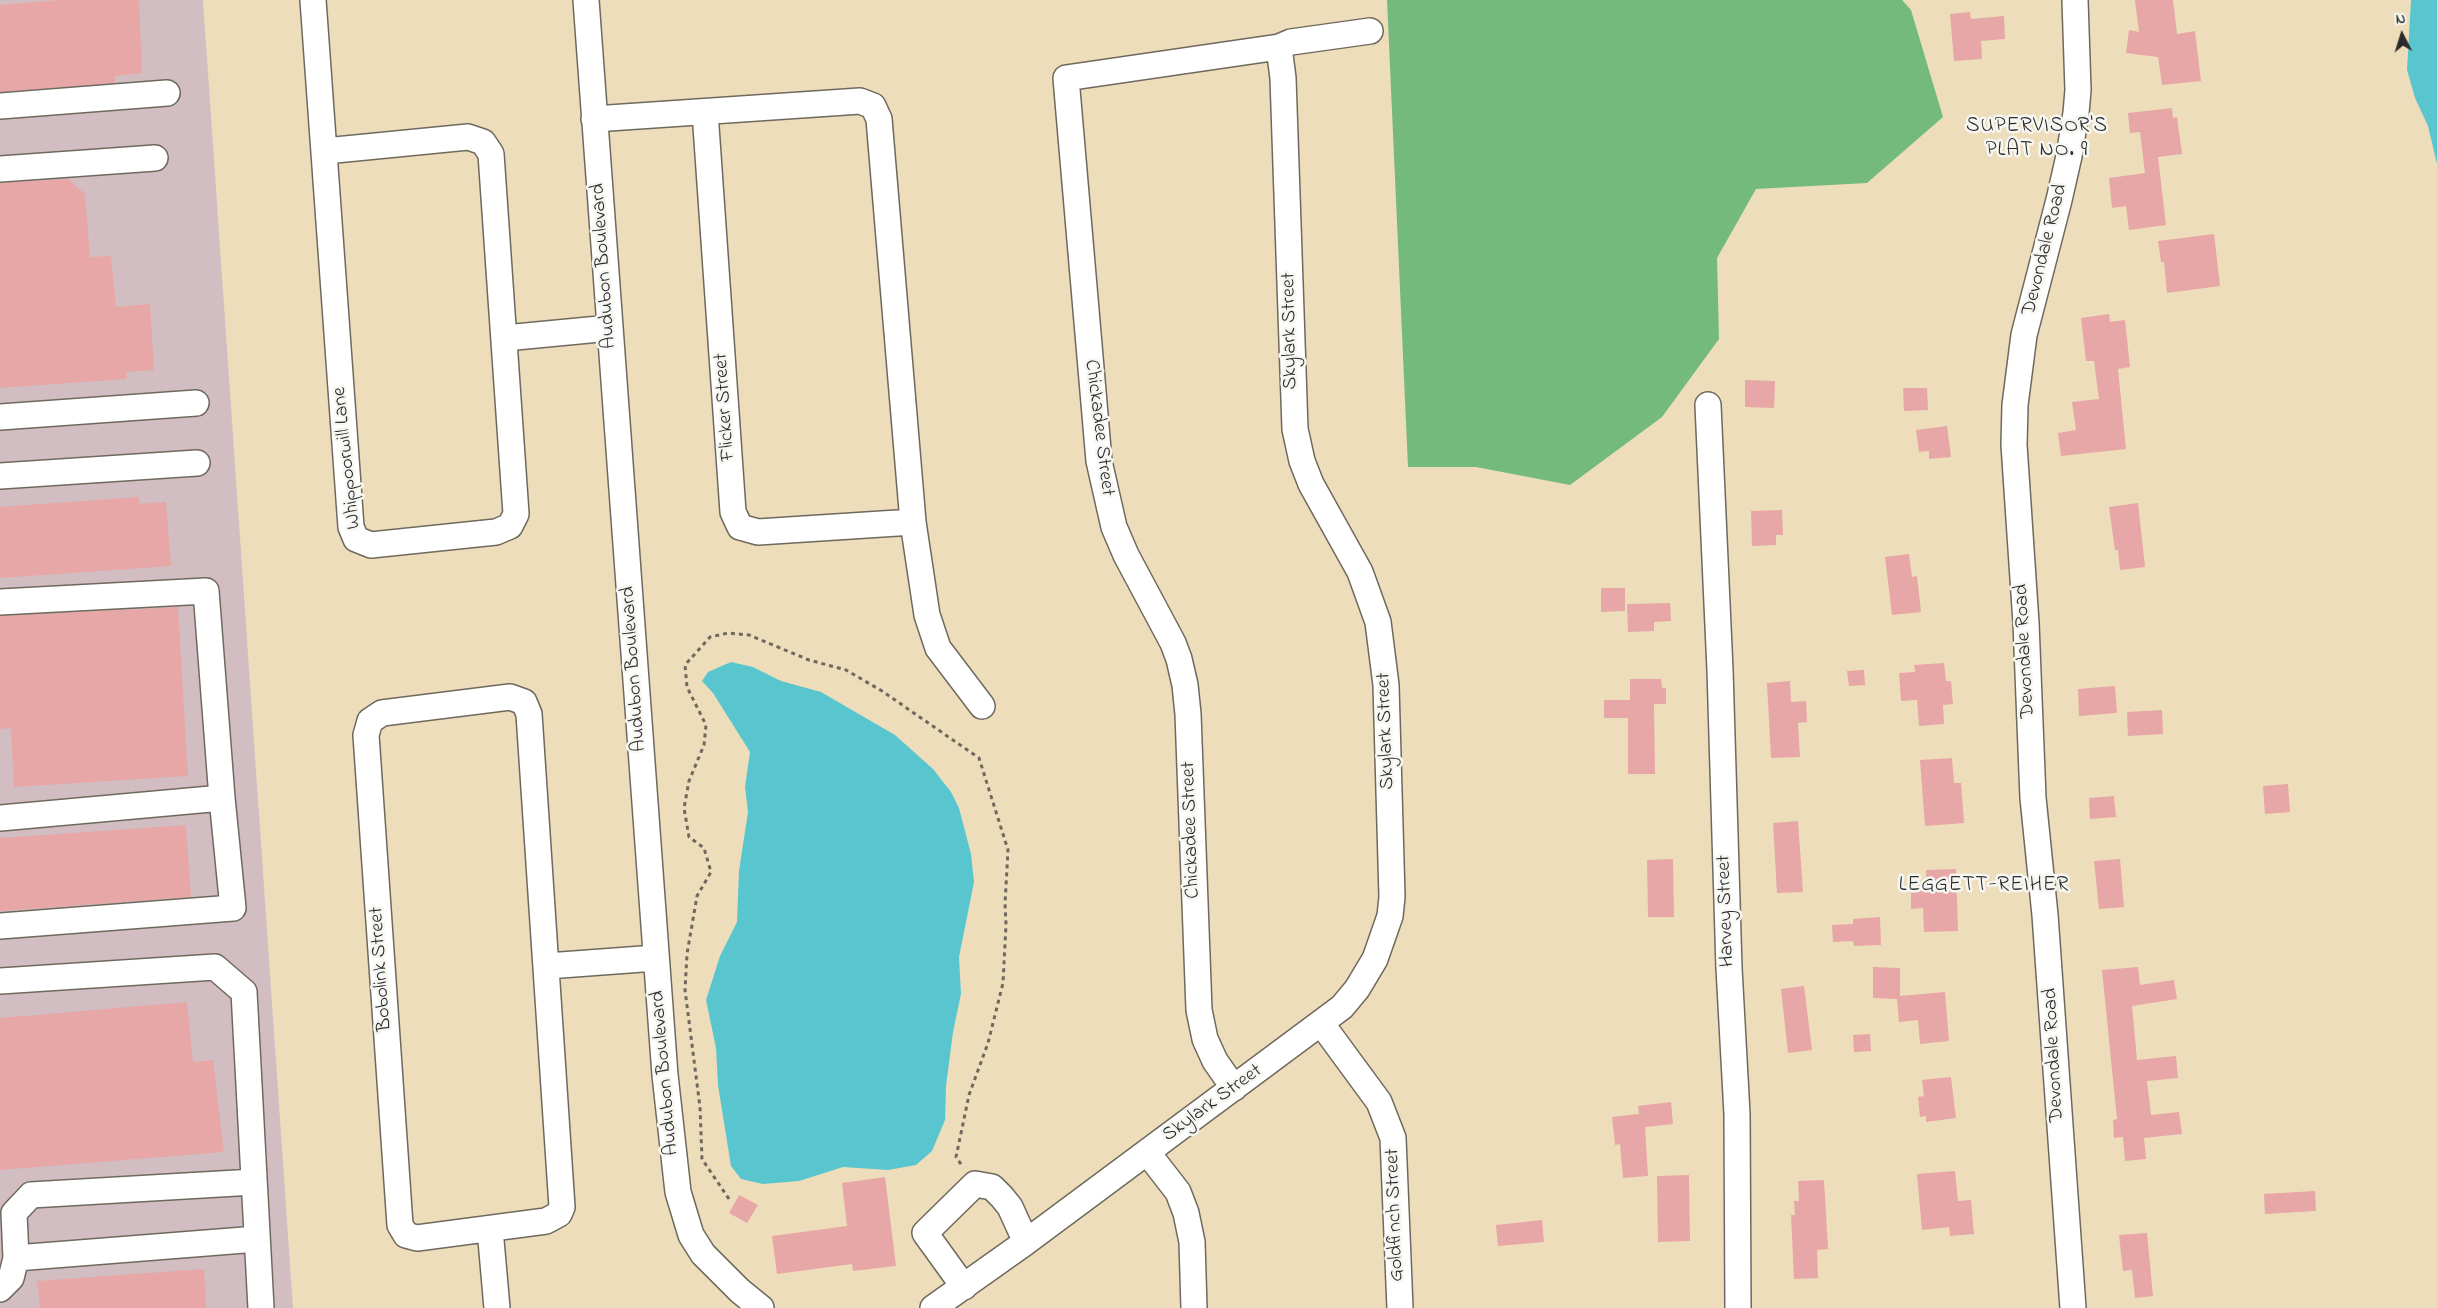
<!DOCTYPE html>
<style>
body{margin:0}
#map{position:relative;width:2437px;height:1308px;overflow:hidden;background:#edb;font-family:"Indie Flower",sans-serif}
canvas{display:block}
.north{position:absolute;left:2377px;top:10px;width:50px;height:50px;-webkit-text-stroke:4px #f6f6f2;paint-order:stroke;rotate:355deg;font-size:14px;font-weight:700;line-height:20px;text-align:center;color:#2b2b2b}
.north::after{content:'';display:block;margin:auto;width:18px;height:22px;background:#2b2b2b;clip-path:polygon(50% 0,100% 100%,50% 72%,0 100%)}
</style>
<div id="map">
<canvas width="2437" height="1308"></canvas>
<div class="north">N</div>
</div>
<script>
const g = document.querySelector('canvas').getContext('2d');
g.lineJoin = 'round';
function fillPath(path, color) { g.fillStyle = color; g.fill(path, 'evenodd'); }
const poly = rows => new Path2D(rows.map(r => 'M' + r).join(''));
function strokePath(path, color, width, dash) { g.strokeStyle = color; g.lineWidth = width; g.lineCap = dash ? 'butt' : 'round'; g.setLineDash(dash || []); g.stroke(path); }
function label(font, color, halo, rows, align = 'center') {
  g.font = font + ' "Indie Flower",sans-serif'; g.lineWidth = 5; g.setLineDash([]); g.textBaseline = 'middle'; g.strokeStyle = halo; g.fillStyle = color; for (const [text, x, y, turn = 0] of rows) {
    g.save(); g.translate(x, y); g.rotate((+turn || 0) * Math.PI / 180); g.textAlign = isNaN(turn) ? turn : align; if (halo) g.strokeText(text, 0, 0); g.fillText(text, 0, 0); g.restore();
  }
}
const industrial = poly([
 [0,0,203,0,293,1308,0,1308]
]);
const forest = poly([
 [1387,0,1902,0,1911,10,1943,117,1867,183,1756,189,1717,258,1719,339,1662,417,1570,485,1476,467,1408,467]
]);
const water = poly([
 [2411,0,2437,0,2437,164,2428,126,2415,98,2407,70],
 [731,662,753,667,781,681,821,692,895,735,933,769,951,792,959,808,971,854,974,882,959,957,961,994,953,1032,946,1086,945,1120,932,1151,916,1165,888,1170,843,1167,799,1181,763,1184,741,1179,731,1166,718,1085,716,1048,706,1000,720,956,737,922,739,871,748,812,745,787,750,752,713,693,702,681,708,672]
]);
const building = poly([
 [59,0,139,0,142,73,115,76,115,83,0,92,0,5],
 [2135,0,2173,0,2177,34,2195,31,2201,81,2162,85,2158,57,2126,53,2129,30,2139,32],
 [1970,12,1971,19,2004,16,2005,39,1981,41,1982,59,1954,61,1950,14],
 [2172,108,2173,118,2177,117,2182,154,2158,157,2166,225,2129,230,2126,206,2112,208,2109,178,2145,173,2140,132,2130,133,2128,113],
 [68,179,85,194,90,257,111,256,116,307,150,304,154,370,126,372,127,379,0,388,0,183],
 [2214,234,2220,286,2167,293,2164,262,2161,262,2158,241],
 [2109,314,2110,322,2125,320,2130,367,2118,369,2126,449,2061,456,2058,433,2076,430,2072,402,2099,399,2094,361,2086,361,2081,318],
 [1745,380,1775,381,1774,408,1745,407],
 [1903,388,1927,388,1928,410,1904,411],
 [1947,426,1951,457,1929,459,1929,451,1919,452,1916,430],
 [139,497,139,504,166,502,171,566,0,578,0,507],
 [2138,503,2145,567,2120,570,2118,550,2115,550,2109,507],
 [1782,510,1783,535,1776,535,1776,545,1752,546,1751,511],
 [1909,554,1912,577,1917,576,1921,612,1892,615,1885,557],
 [1601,588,1625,588,1625,611,1601,612],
 [1670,603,1671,621,1654,622,1654,631,1628,632,1627,604],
 [178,607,188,776,14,787,11,728,0,729,0,616],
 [1944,663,1946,681,1951,681,1953,704,1943,705,1944,724,1919,726,1917,700,1901,701,1899,673,1915,672,1914,665],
 [1864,670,1865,685,1849,686,1847,671],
 [1630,679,1661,679,1662,688,1666,688,1666,704,1654,704,1655,774,1628,774,1628,718,1604,718,1604,700,1630,700],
 [1790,681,1791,702,1806,701,1807,722,1798,723,1800,757,1771,758,1767,683],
 [2115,686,2117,713,2079,716,2078,689],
 [2162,710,2163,734,2128,736,2127,712],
 [1952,758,1954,783,1961,783,1964,823,1925,826,1920,760],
 [2288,784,2290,812,2265,814,2263,786],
 [2114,796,2116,817,2090,819,2089,798],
 [1798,821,1803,892,1777,893,1773,823],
 [186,825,191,897,0,911,0,838],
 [1673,859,1674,917,1648,917,1647,860],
 [2120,859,2124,907,2099,909,2094,861],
 [1956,869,1958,931,1924,932,1923,908,1911,909,1911,886,1927,885,1926,870],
 [1880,917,1881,945,1854,946,1853,941,1833,942,1832,925,1853,924,1853,919],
 [1873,967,1900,968,1900,996,1945,992,1949,1041,1920,1044,1918,1020,1899,1022,1897,999,1873,998],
 [2138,967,2140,985,2174,980,2177,999,2132,1006,2137,1060,2176,1056,2178,1078,2147,1081,2151,1115,2179,1112,2182,1134,2144,1138,2146,1159,2125,1161,2123,1137,2114,1138,2113,1120,2117,1119,2102,970],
 [1804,986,1812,1050,1788,1053,1781,989],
 [187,1002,193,1062,213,1060,224,1152,0,1170,0,1018],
 [1870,1034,1871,1051,1854,1052,1853,1035],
 [1951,1077,1956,1118,1926,1122,1926,1116,1920,1117,1918,1097,1924,1096,1922,1080],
 [1671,1102,1673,1124,1645,1127,1648,1176,1623,1178,1620,1144,1615,1145,1612,1117,1639,1114,1638,1106],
 [1955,1171,1958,1201,1971,1200,1974,1234,1950,1236,1949,1227,1922,1230,1917,1174],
 [1689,1175,1690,1241,1658,1242,1657,1176],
 [885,1177,896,1266,853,1271,852,1264,777,1274,772,1236,847,1226,842,1183],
 [1824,1180,1828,1249,1817,1250,1818,1278,1794,1279,1791,1215,1795,1215,1794,1201,1799,1201,1798,1181],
 [2315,1191,2316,1211,2265,1214,2264,1194],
 [739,1195,758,1205,747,1223,729,1213],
 [1542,1220,1544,1242,1498,1246,1496,1225],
 [2147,1233,2153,1296,2135,1298,2132,1270,2123,1271,2119,1235],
 [204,1269,206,1308,40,1308,37,1281]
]);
const path = poly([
 [729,1199,702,1159,700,1107,685,990,687,954,697,896,711,872,704,848,689,837,684,808,689,781,704,745,706,725,687,687,685,665,710,637,728,633,749,635,809,660,846,670,882,691,979,758,1008,850,1005,904,1006,925,1003,983,988,1043,969,1095,956,1157,963,1167]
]);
const minor = poly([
 [313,0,351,527,356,539,371,545,496,532,510,526,516,514,491,154,483,142,468,137,325,151],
 [586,0,665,1075,678,1192,691,1235,703,1254,740,1291,761,1308],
 [0,106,167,93],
 [705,112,733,512,740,527,758,532,913,522],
 [594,119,860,101,873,106,879,119,913,522,927,615,938,648,982,706],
 [0,169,155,158],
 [505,338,610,328],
 [1708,405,1720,670,1729,968,1737,1114,1738,1308],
 [0,417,196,403],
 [0,476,197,463],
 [0,602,206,591,222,798,0,818],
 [510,697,524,702,529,714,562,1207,559,1214,546,1221,417,1238,406,1235,400,1225,366,735,370,721,382,713,510,697],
 [0,926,233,908,222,798],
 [547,966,656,958],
 [0,981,215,967,244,992,261,1308],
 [1321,1023,1379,1102,1393,1138,1400,1308],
 [1234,1088,1215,1061,1205,1039,1199,1010,1188,714,1185,685,1179,659,1173,643,1126,555,1114,527,1099,461,1066,78,1279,47,1291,42,1370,31],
 [1147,1152,1178,1192,1186,1213,1192,1242,1194,1308],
 [490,1229,497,1308],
 [16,1258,14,1213,31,1195,254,1182],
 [964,1287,925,1233,975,1184,992,1187,1002,1197,1010,1207,1026,1242],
 [0,1289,11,1278,16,1258,257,1239],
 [933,1308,1026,1242,1342,1007,1357,989,1375,959,1390,916,1392,897,1386,685,1378,622,1360,572,1311,484,1302,461,1295,429,1283,78,1279,47],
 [2073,1308,2045,915,2033,798,2026,623,2014,445,2015,405,2024,335,2059,200,2069,156,2076,113,2078,90,2075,0]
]);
const streetNames = [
 ["Devondale Road",2046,250,-76],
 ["Audubon Boulevard",605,266,-94],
 ["Skylark Street",1291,331,-91],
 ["Flicker Street",726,407,-94],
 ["Chickadee Street",1098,428,83],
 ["Whippoorwill Lane",348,458,-96],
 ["Devondale Road",2026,651,-93],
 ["Audubon Boulevard",635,669,-94],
 ["Skylark Street",1387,731,-92],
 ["Chickadee Street",1192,830,-92],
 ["Harvey Street",1727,911,-92],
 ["Bobolink Street",382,969,-94],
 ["Devondale Road",2055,1055,-93],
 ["Audubon Boulevard",666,1073,-95],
 ["Skylark Street",1213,1104,-36],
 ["Goldfinch Street",1396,1215,-92]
];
const neighbourhoodNames = [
 ["SUPERVISOR'S",2037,128],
 ["PLAT NO. 9",2037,152],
 ["LEGGETT-REIHER",1984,887]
];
fillPath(industrial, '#d2bec2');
fillPath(forest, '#74b97d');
fillPath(water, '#59c6cf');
fillPath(building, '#e6a7a6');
strokePath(minor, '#6f695d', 28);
strokePath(path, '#6f695d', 3, [4, 4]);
strokePath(minor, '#fff', 25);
label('20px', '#2b2b2b', '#f6f6f2', streetNames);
g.letterSpacing = '1px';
label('21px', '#2b2b2b', '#f6f6f2', neighbourhoodNames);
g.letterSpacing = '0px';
</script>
